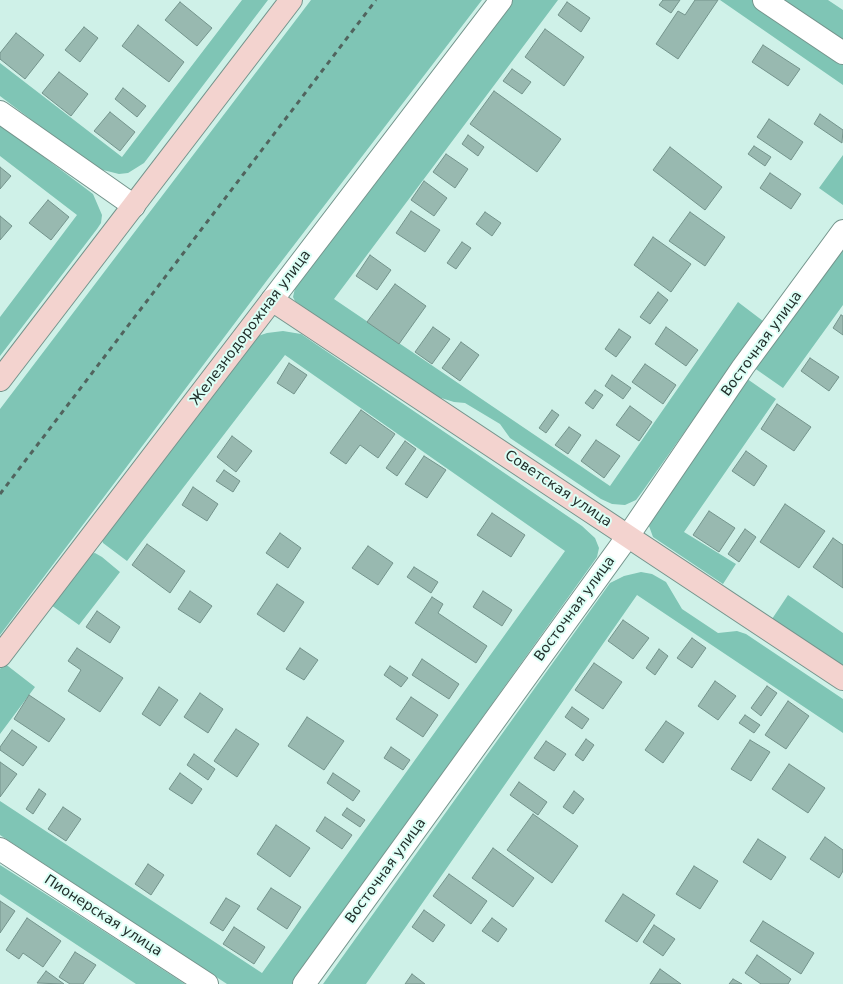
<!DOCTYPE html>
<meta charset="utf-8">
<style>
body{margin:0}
canvas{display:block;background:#cff1e8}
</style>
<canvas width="843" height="984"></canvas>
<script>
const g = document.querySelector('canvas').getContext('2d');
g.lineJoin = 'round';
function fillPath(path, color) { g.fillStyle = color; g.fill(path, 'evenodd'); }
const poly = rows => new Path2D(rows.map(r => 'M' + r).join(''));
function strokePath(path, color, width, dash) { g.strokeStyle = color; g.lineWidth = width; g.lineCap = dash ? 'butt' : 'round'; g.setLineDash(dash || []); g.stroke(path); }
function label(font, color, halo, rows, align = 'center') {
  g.font = font + ' "DejaVu Sans",sans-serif'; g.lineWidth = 4; g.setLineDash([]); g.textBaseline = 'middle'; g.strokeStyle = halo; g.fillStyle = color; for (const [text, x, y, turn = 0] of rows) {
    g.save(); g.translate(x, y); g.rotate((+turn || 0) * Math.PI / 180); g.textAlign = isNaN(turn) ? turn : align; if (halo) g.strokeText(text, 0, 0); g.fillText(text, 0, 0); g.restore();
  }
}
const green = poly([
 [242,0,268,0,144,163,128,173,119,174,95,168,0,96,0,63,122,157],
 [311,0,482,0,268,279,0,635,0,409],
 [510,0,558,0,334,299,610,486,738,302,763,321,642,492,636,500,625,505,612,504,601,499,510,438,500,424,465,403,454,402,438,397,319,319,295,301,293,297,296,284],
 [720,0,754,0,843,60,843,85],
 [781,0,828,0,843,10,843,41],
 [0,124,93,194,102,215,101,223,97,229,0,356,0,317,77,215,0,156],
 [843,155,843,205,819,188],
 [843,243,843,305,783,388,750,365],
 [283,331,301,334,582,526,595,538,599,548,597,557,292,984,227,984,0,835,0,801,262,973,565,551,285,355,127,561,103,543,102,540,255,337,267,333],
 [743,376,776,399,684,532,736,564,723,584,653,537,649,526,652,516],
 [95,553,102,557,120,572,79,625,51,605,90,554],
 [641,572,652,574,666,582,682,609,718,633,737,631,746,634,843,699,843,733,637,595,366,984,323,984,610,583,624,576],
 [788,595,843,633,843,667,772,619],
 [4,663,35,687,0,734,0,669],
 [0,865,102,930,185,984,136,984,0,894]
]);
const building = poly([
 [663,0,680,0,671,13,659,5,663,0],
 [695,0,718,0,678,59,656,44,678,11,685,15,695,0],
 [180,2,212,28,197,46,165,20,180,2],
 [567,2,590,18,581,32,558,15,567,2],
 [138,25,184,62,169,82,122,46,138,25],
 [84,27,98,38,80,62,65,50,84,27],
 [545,29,584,57,564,86,525,57,545,29],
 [16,33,44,55,25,79,0,59,0,53,16,33],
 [763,45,800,69,788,86,752,62,763,45],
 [512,69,531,82,522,94,503,81,512,69],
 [59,72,88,94,71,116,42,93,59,72],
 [123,88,146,106,137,117,115,99,123,88],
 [494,91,561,139,537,172,470,124,494,91],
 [110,112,135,132,120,151,94,131,110,112],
 [820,114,843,130,842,143,814,124,820,114],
 [769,119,803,142,791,160,757,137,769,119],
 [468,135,484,147,478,156,462,144,468,135],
 [754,146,771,157,765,166,748,154,754,146],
 [670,147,722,187,705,210,653,170,670,147],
 [446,154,468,169,455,188,433,172,446,154],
 [0,167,11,176,0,189,0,167],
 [770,173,801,194,791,209,760,188,770,173],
 [424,181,447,198,434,216,411,200,424,181],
 [48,200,69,217,51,240,29,223,48,200],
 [411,211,440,230,425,252,396,233,411,211],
 [485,212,501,223,492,236,476,224,485,212],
 [690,212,725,237,705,266,669,241,690,212],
 [0,216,12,226,0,240,0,216],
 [653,237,691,264,671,292,634,265,653,237],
 [462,242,471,248,456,269,447,263,462,242],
 [370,255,391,270,377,290,356,276,370,255],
 [395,284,426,306,399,344,367,322,395,284],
 [658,292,668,300,650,324,640,317,658,292],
 [841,315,843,316,843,335,833,328,841,315],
 [433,327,450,339,432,364,415,352,433,327],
 [666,327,698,350,686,366,655,344,666,327],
 [619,329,631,337,616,357,605,349,619,329],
 [461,342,479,355,460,381,442,368,461,342],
 [810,358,839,377,829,391,801,371,810,358],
 [289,363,307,375,294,394,277,383,289,363],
 [645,364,676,385,663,404,632,382,645,364],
 [612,375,631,388,623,399,605,386,612,375],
 [595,390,603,395,593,409,585,403,595,390],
 [777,404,811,427,794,451,761,429,777,404],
 [630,406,652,422,639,441,616,425,630,406],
 [361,410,395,434,378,458,360,445,346,464,330,453,361,410],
 [552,410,559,415,546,433,539,428,552,410],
 [569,427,581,435,568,454,555,445,569,427],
 [232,436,252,451,236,472,217,457,232,436],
 [596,440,620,456,604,478,581,461,596,440],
 [405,441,416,449,397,476,386,468,405,441],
 [746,451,767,466,754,486,732,471,746,451],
 [424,456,446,470,427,498,405,484,424,456],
 [224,470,240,481,233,492,216,481,224,470],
 [193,487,218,504,207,521,182,505,193,487],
 [785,504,825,531,799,568,760,542,785,504],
 [709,511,735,528,719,552,693,535,709,511],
 [492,513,525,535,511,557,477,535,492,513],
 [745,529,756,537,739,562,728,554,745,529],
 [280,533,301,548,288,568,266,553,280,533],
 [833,538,843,545,843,588,813,567,833,538],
 [147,544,185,571,170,593,132,565,147,544],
 [368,546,393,563,378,585,352,568,368,546],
 [414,567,438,582,431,593,407,577,414,567],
 [277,584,304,602,284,632,257,614,277,584],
 [190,591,212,606,200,623,178,609,190,591],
 [483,591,512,610,502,626,473,607,483,591],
 [432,597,443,604,438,613,487,646,476,663,415,623,432,597],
 [97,611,120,627,110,643,86,627,97,611],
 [623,620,649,638,633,659,608,641,623,620],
 [692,638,706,648,692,668,677,658,692,638],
 [77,648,123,678,100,712,68,691,81,670,68,661,77,648],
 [300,648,318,660,304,680,286,669,300,648],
 [659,649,668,656,655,675,646,668,659,649],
 [422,659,459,684,449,699,412,675,422,659],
 [594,663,622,682,603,709,575,690,594,663],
 [390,666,408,678,401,687,384,675,390,666],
 [715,681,736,696,718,720,698,706,715,681],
 [767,686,777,693,761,716,751,708,767,686],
 [159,687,178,700,160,726,142,714,159,687],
 [200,693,223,709,208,733,184,717,200,693],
 [29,695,65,719,49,742,14,719,29,695],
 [411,697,438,715,423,737,396,719,411,697],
 [788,701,809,716,786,749,765,735,788,701],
 [572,707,589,719,582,729,565,717,572,707],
 [745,715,760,725,754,733,739,723,745,715],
 [307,717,344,741,324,770,288,746,307,717],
 [666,721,684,733,663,763,645,750,666,721],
 [236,729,259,744,237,777,214,761,236,729],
 [12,730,37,747,23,766,0,750,0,747,12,730],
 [586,739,594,745,583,761,575,755,586,739],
 [750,740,770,752,751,781,731,769,750,740],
 [546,741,566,754,554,771,534,758,546,741],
 [391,747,410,760,403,770,384,758,391,747],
 [194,754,215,769,208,780,187,765,194,754],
 [0,762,17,774,0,797,0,762],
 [789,764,825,788,808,813,772,789,789,764],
 [180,773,202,789,192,804,169,789,180,773],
 [333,773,360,791,353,801,327,783,333,773],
 [519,782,547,802,538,815,510,795,519,782],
 [39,789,46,794,33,814,26,809,39,789],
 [574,791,584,799,573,814,563,807,574,791],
 [63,807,81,819,66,841,48,829,63,807],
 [347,808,365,820,360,827,342,815,347,808],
 [533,814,578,846,552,883,507,850,533,814],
 [325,817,352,835,342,849,316,831,325,817],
 [276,825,310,848,290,877,257,854,276,825],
 [825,837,843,850,843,871,839,878,810,859,825,837],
 [758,839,786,857,771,880,743,862,758,839],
 [493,848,534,878,513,907,472,878,493,848],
 [148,864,164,875,151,895,135,884,148,864],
 [694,866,718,881,700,909,676,894,694,866],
 [449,874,487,901,471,924,433,896,449,874],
 [271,888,301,907,287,929,257,909,271,888],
 [623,894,655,915,637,942,605,921,623,894],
 [226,898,240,906,223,931,210,923,226,898],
 [0,901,15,911,0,933,0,901],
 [424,910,445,925,433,942,412,927,424,910],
 [27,918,61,941,43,967,23,953,19,959,6,950,27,918],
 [492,918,507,929,498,942,482,931,492,918],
 [763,921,814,953,801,974,750,941,763,921],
 [654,925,675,939,663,956,643,942,654,925],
 [234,927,265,947,254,964,223,944,234,927],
 [75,952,96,965,83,984,70,984,59,977,75,952],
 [757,955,791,979,788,984,761,984,745,973,757,955],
 [660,969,681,984,650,984,660,969],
 [46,971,64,984,37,983,46,971],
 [412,974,425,984,405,984,412,974],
 [733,979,742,984,729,984,733,979]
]);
const street = poly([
 [764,0,843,53],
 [0,112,134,206],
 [272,300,501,0],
 [0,849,207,984],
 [304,984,628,536,743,367,843,231]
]);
const secondary = poly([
 [0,380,291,0],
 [0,656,272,300,843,679]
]);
const rail = poly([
 [0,494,376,0]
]);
const streetNames = [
 ["Железнодорожная улица",251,328,-53],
 ["Восточная улица",762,344,-54],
 ["Советская улица",558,489,34],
 ["Восточная улица",575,609,-54],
 ["Восточная улица",386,871,-54],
 ["Пионерская улица",103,916,33]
];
fillPath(green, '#7fc5b5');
fillPath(building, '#98b9b0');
strokePath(building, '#74948c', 1);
strokePath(street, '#74948c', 24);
strokePath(secondary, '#74948c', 24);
strokePath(street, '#fff', 22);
strokePath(secondary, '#f3d3cf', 22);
strokePath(rail, '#51645e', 3, [5, 5]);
label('14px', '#1f2c28', '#dcfff6', streetNames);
</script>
